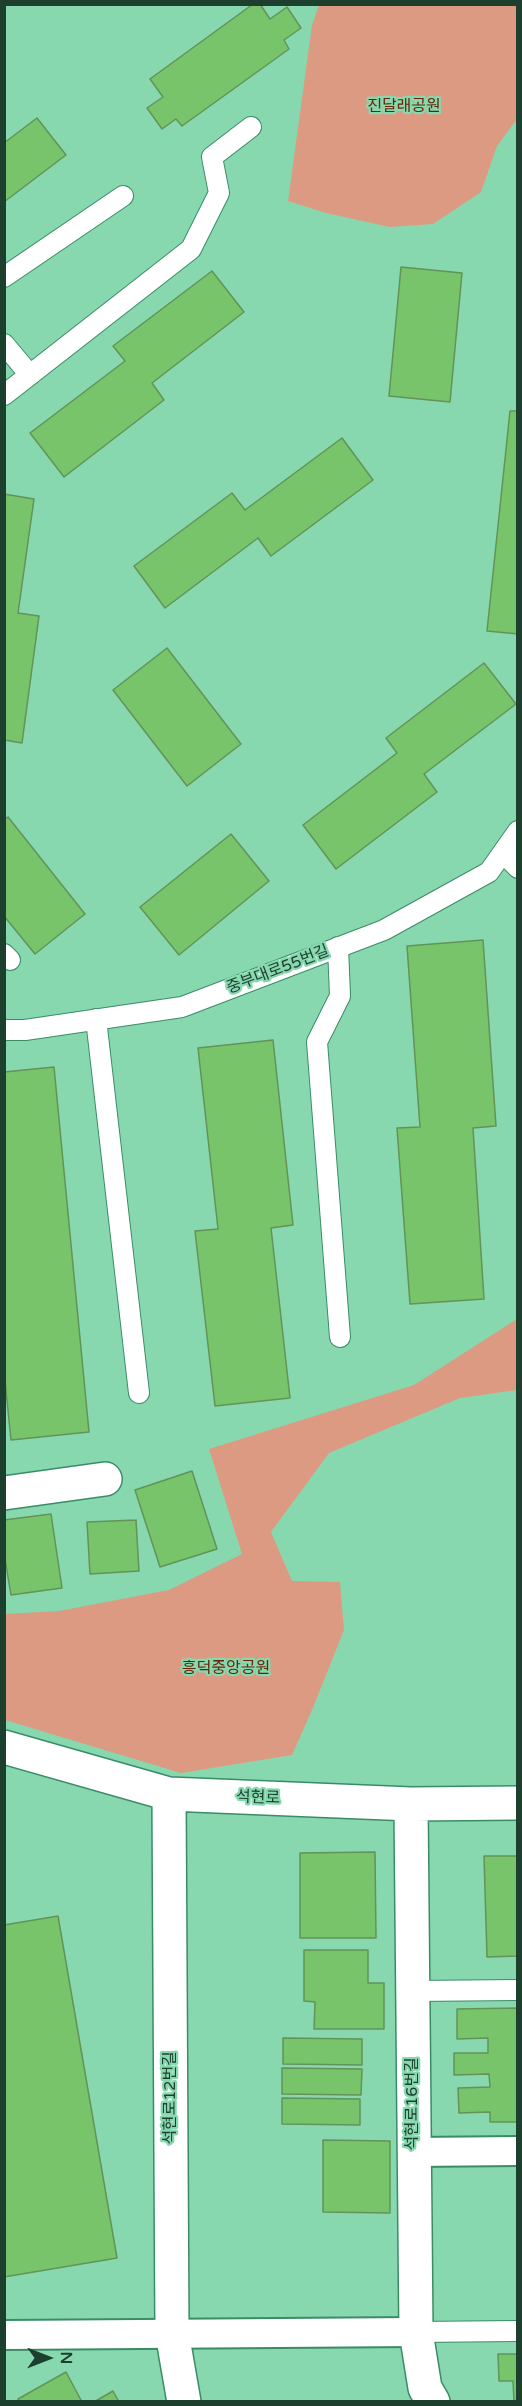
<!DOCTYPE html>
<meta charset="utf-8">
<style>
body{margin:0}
#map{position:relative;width:522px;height:2406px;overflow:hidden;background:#87d8af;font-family:"Varela Round",sans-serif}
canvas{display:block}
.frame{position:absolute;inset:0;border:6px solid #1d3f2e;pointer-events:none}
.north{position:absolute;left:18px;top:2328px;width:60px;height:60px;-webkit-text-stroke:4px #87d8af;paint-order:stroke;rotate:90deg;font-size:16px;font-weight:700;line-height:24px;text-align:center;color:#1d3f2e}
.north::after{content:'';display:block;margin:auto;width:21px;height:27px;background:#1d3f2e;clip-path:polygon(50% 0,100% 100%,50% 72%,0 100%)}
</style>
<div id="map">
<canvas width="522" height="2406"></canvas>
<div class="frame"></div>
<div class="north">N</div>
</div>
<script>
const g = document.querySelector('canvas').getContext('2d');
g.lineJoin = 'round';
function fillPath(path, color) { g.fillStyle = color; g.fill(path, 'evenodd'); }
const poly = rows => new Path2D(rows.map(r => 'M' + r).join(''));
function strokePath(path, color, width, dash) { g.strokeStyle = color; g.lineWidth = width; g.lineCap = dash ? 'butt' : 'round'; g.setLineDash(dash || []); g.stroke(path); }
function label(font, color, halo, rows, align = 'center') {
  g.font = font + ' "Varela Round","Noto Sans KR",sans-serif'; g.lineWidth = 4.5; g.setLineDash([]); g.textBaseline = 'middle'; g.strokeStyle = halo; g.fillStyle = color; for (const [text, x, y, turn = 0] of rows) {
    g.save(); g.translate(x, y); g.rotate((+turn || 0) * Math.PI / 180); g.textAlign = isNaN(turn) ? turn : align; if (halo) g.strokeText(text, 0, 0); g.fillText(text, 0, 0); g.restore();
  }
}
const green = poly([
 [319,5,517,5,517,119,497,146,481,192,433,224,390,227,326,213,288,201,312,25],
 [517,1319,517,1390,460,1398,329,1453,271,1532,292,1581,340,1582,344,1630,312,1710,292,1755,181,1773,5,1720,5,1614,59,1611,169,1590,242,1554,209,1449,414,1385]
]);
const building = poly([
 [253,4,260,4,270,19,287,7,301,28,284,40,289,49,182,126,176,119,162,129,147,108,163,97,150,79,253,4],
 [37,118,66,155,4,202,4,143,37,118],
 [401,267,462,273,450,402,389,396,401,267],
 [212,271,244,312,152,383,164,400,64,477,30,433,125,361,113,346,212,271],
 [510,411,518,411,518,634,487,631,510,411],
 [342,438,373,480,271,556,258,538,165,608,134,566,232,493,245,510,342,438],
 [4,494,34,499,18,613,39,616,22,743,4,740,4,494],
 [167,648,241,744,187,786,113,690,167,648],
 [484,663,516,704,424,774,437,792,336,869,303,825,397,753,386,738,484,663],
 [8,817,85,914,35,954,4,916,4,820,8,817],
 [231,834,269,881,179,955,140,907,231,834],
 [483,940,496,1126,473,1128,484,1299,410,1304,397,1128,420,1127,407,946,483,940],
 [273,1040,293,1225,271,1228,290,1398,215,1406,195,1231,218,1229,198,1048,273,1040],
 [54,1067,89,1432,11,1440,4,1371,4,1072,54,1067],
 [192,1471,217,1549,160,1567,135,1490,192,1471],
 [51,1514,62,1588,11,1595,4,1553,4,1520,51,1514],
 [136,1520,139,1571,90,1574,87,1522,136,1520],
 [375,1852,376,1938,300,1938,300,1853,375,1852],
 [484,1856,518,1856,518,1956,487,1957,484,1856],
 [58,1916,117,2258,4,2277,4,1925,58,1916],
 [304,1950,368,1950,368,1983,384,1983,384,2029,314,2029,315,2002,304,2001,304,1950],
 [518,2008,518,2122,490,2122,490,2112,459,2113,458,2088,490,2087,489,2074,454,2075,454,2053,488,2053,488,2038,457,2039,457,2009,518,2008],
 [283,2038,362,2039,362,2065,283,2064,283,2038],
 [282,2068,362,2069,361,2095,282,2094,282,2068],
 [282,2098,360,2099,360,2125,282,2124,282,2098],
 [323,2140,390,2141,390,2213,323,2212,323,2140],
 [498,2354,518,2354,518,2402,514,2402,513,2381,499,2381,498,2354],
 [66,2372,82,2402,19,2402,18,2399,66,2372],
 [113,2391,119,2402,94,2402,113,2391]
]);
const service = poly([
 [4,277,123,196],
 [4,344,30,375],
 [4,395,191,249,219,193,212,157,251,127],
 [503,853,518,868],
 [338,947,340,996,317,1042,340,1337],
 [4,954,10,960],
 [96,1019,139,1393],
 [4,1030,25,1030,182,1007,384,930,489,872,518,831],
 [413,1991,518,1990],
 [416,2332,518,2331]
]);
const pedestrian = poly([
 [414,2152,518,2151],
 [4,2335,416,2332]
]);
const minor = poly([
 [4,1493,105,1479],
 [4,1747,169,1794,411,1804,518,1803],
 [169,1794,172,2333,184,2402],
 [411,1804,416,2332,425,2388,433,2402]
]);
const parkNames = [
 ["진달래공원",404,107],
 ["흥덕중앙공원",226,1669]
];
const streetNames = [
 ["중부대로55번길",278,970,-21],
 ["석현로",258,1798,2],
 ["석현로12번길",171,2098,-90],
 ["석현로16번길",413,2104,-90]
];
fillPath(green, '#dd9a82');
fillPath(building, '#78c46a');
strokePath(building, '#629359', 1.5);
strokePath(service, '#3a8c66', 22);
strokePath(pedestrian, '#3a8c66', 32);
strokePath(minor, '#3a8c66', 36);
strokePath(service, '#fff', 20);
strokePath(pedestrian, '#fff', 28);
strokePath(minor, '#fff', 33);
label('16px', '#682407', '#87d8af', parkNames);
label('16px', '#1d3f2e', '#87d8af', streetNames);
</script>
